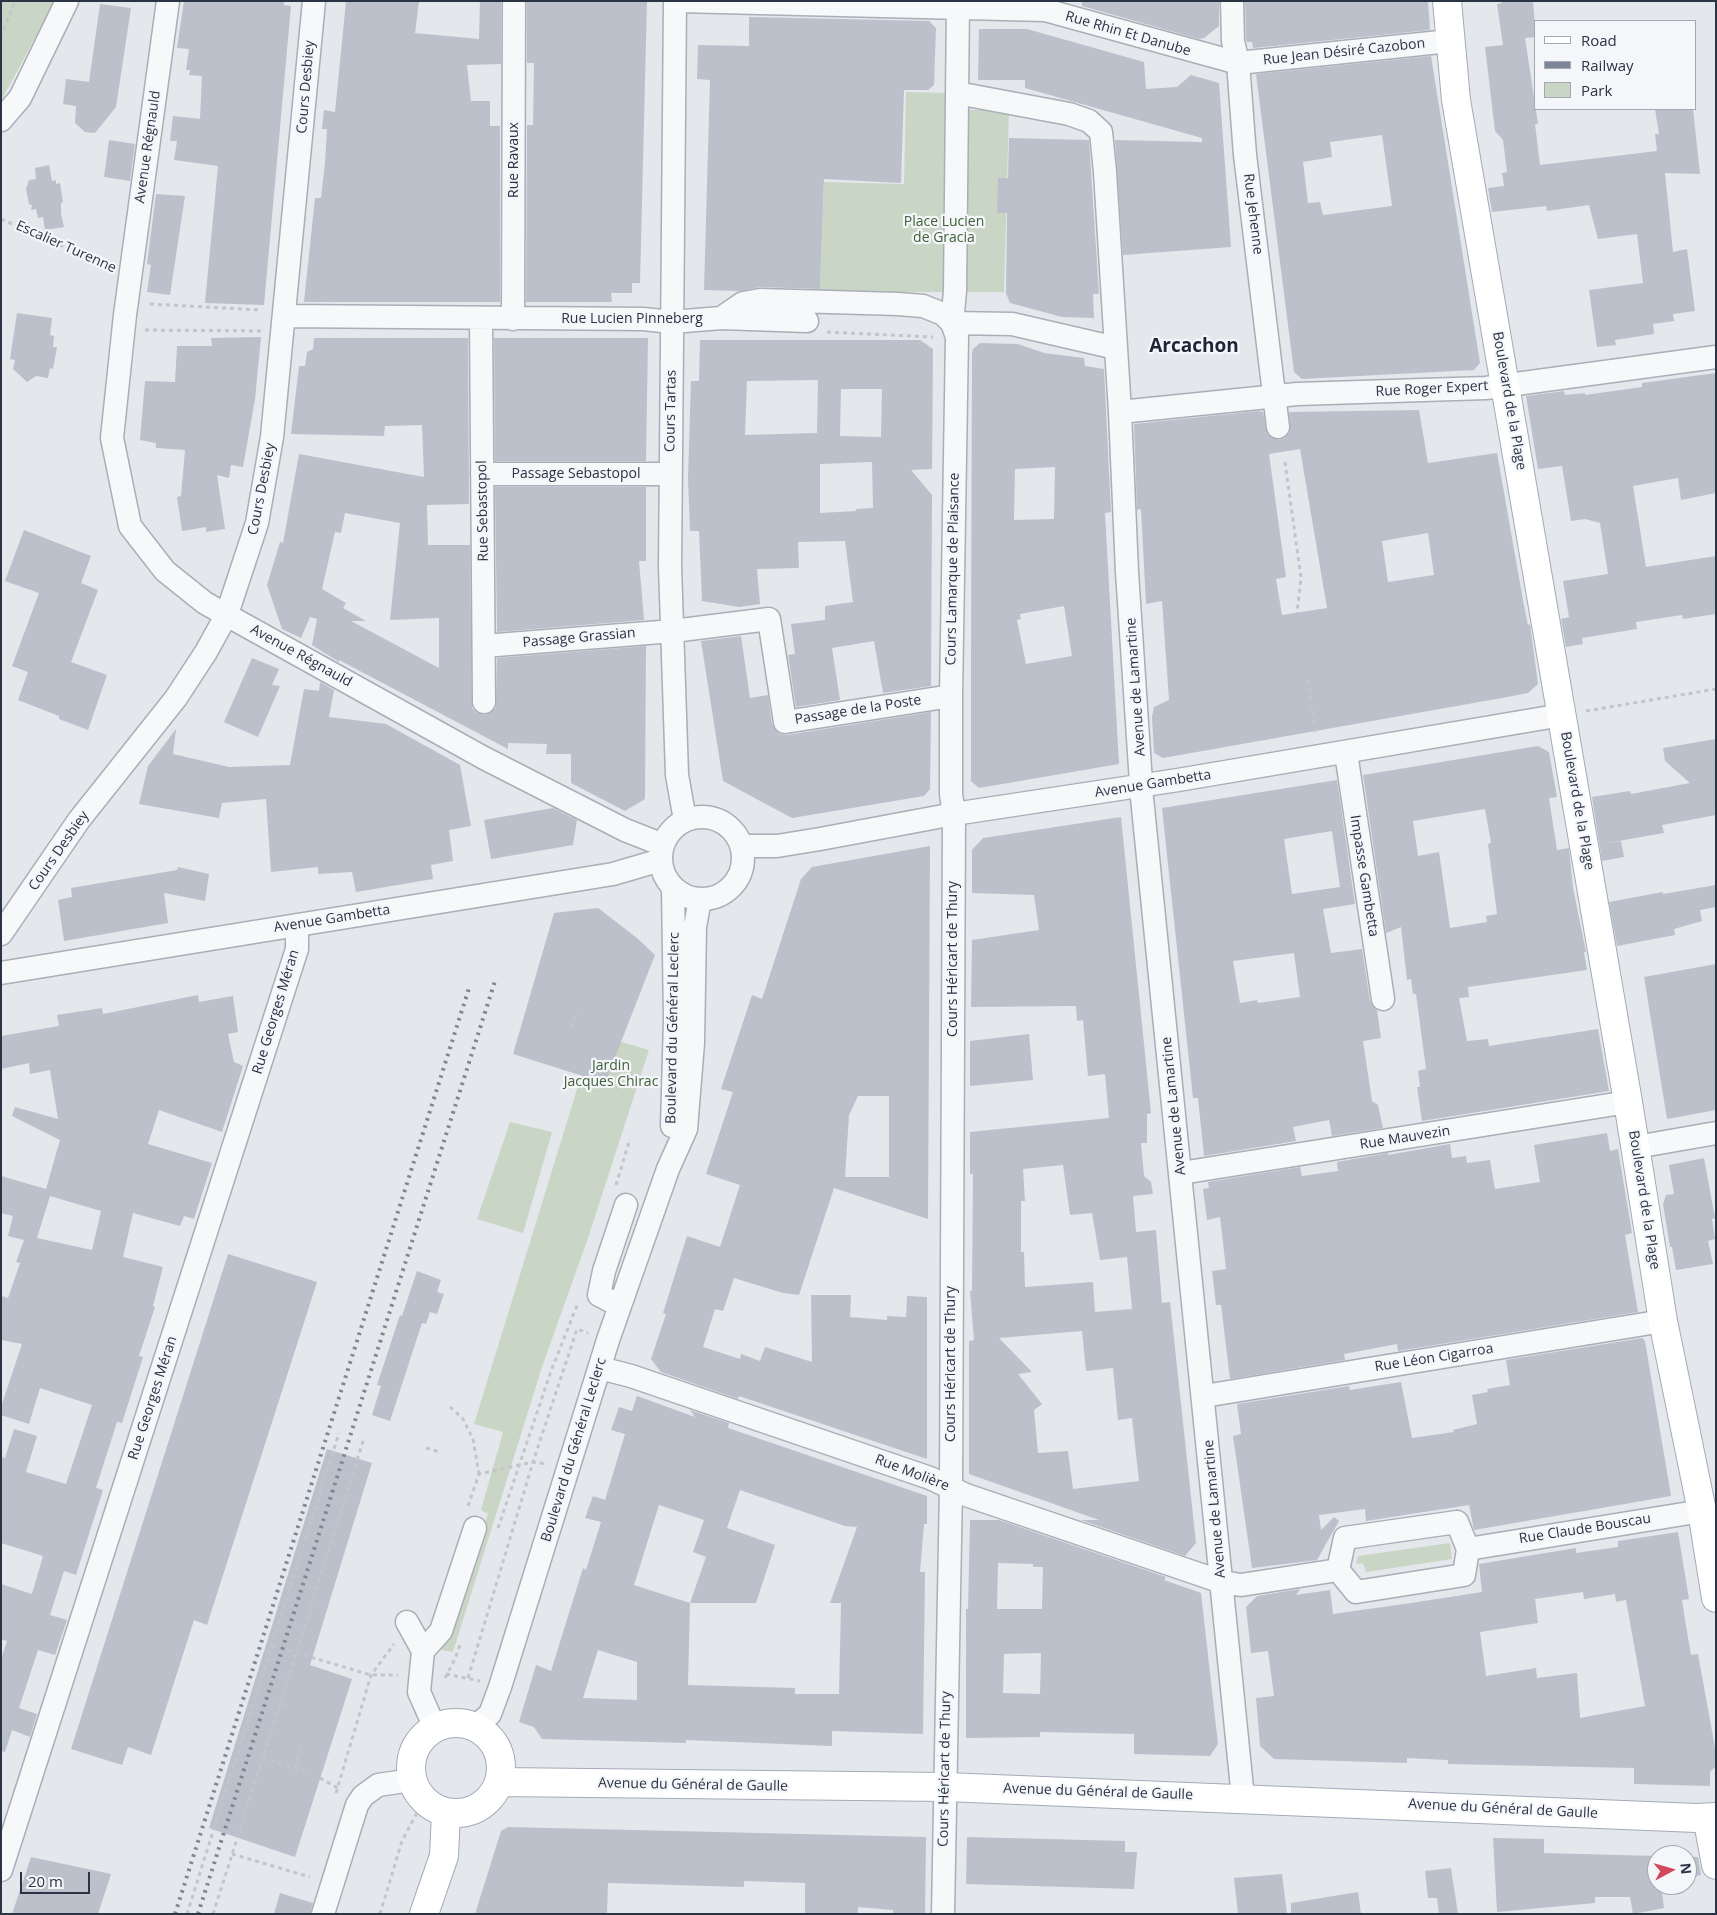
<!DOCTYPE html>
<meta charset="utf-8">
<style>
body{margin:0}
#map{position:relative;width:1717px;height:1915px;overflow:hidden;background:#e4e7ec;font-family:"Open Sans",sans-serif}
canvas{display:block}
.frame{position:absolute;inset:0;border:2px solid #2b3445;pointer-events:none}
.legend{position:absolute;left:1534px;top:20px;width:162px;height:90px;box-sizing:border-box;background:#f4f6f9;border:1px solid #a4a8b1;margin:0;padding:6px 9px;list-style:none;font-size:15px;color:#2b3445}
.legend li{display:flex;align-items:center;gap:10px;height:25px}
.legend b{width:25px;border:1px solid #a4a8b1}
.north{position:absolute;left:1647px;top:1845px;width:50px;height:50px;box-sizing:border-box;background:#f4f6f9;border:1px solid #a4a8b1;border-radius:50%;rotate:84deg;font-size:14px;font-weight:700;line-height:20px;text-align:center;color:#2b3445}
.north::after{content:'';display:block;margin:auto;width:18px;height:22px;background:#d1495b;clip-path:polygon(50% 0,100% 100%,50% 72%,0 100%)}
.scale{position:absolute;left:20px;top:1872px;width:70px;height:22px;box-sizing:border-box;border:2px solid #2b3445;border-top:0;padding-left:6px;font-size:15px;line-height:18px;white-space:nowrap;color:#2b3445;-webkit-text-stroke:4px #f4f6f9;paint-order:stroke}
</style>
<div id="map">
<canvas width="1717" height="1915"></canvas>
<div class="frame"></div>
<ul class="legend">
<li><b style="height:6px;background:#fff"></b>Road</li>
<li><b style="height:6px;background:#7d8696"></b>Railway</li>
<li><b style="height:14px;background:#c9d6c5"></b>Park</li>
</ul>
<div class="north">N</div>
<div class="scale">20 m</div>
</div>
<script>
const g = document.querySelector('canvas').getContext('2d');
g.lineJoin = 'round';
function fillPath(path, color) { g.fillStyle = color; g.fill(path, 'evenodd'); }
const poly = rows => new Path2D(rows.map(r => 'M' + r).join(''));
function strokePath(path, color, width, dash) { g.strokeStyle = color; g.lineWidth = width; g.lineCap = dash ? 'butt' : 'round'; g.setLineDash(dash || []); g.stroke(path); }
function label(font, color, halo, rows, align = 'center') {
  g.font = font + ' "Open Sans",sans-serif'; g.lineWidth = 4.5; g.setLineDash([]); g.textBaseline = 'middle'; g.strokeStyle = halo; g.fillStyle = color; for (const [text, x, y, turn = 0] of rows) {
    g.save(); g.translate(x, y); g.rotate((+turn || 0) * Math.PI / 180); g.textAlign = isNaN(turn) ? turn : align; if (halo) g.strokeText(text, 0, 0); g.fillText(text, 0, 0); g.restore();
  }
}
const green = poly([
 [1,1,55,1,1,101],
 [906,92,952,93,952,110,1009,110,1004,292,820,292,824,182,904,184],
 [594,1034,649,1050,588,1238,542,1367,453,1652,441,1650,488,1514,481,1510,503,1432,474,1424],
 [510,1122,552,1132,523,1233,477,1219],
 [1450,1543,1452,1559,1366,1572,1363,1563,1356,1564,1358,1556]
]);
const building = poly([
 [184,1,284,1,284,5,291,6,264,305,205,303,218,166,174,160,177,141,170,141,173,116,200,119,202,76,189,75,190,70,186,70,189,49,177,48],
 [346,1,419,1,415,33,479,39,480,1,501,1,501,64,467,65,471,101,490,101,490,126,500,126,500,302,304,302,315,198,321,198,325,163,327,129,322,129,324,110,335,112],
 [527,1,647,1,640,283,632,283,632,293,611,293,612,302,526,302,527,125,533,125,534,63,527,63],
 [1082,1,1219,1,1219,26,1204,38,1199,39,1082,6],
 [1245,1,1428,1,1430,30,1253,48,1252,42,1247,42,1246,39],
 [1502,1,1533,1,1536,37,1525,38,1538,124,1535,124,1540,165,1657,151,1655,134,1659,134,1655,109,1693,109,1700,174,1665,173,1673,252,1687,249,1695,311,1673,314,1674,321,1653,324,1654,334,1615,340,1616,345,1597,347,1589,290,1643,283,1637,234,1598,239,1589,205,1547,211,1546,206,1492,212,1488,188,1504,186,1502,173,1507,172,1503,140,1495,131,1485,47,1503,45,1497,4,1502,3],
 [100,4,131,8,116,107,95,133,85,132,75,123,76,106,63,104,66,79,89,82],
 [749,17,929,21,936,28,934,85,928,90,904,90,901,183,824,179,820,289,760,287,740,291,704,290,710,80,697,79,698,45,749,46],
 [979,29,1027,29,1144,62,1146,89,1177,87,1191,75,1219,83,1231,247,1123,255,1115,140,1202,142,1202,138,1025,88,1025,80,978,80],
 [1431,56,1480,363,1474,370,1302,379,1294,372,1256,74],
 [1382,135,1392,206,1323,215,1320,202,1308,203,1303,162,1332,157,1330,142],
 [1009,138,1089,140,1099,294,1093,294,1094,318,1062,317,1010,303,1006,293,1007,213,997,213,998,178,1008,178],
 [109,140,135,144,130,181,104,177],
 [49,165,52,181,56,180,56,184,60,183,63,202,61,203,61,214,64,227,45,230,43,217,38,218,36,209,31,210,32,205,29,204,26,189,29,180,36,179,35,168],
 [156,194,185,196,170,295,147,292,151,265,147,264],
 [17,313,52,318,50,335,54,336,53,347,57,347,53,369,50,368,48,378,36,376,27,382,13,369,15,360,10,359],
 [261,337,255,399,243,467,231,465,229,478,217,475,225,529,206,532,206,527,182,531,177,497,181,496,185,450,156,448,156,443,140,440,145,381,175,382,177,346,212,346,211,338],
 [314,338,468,338,469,504,427,505,428,545,470,545,472,708,477,713,485,715,496,708,497,658,646,646,645,799,625,811,571,783,571,754,546,754,547,744,508,743,508,749,339,660,339,662,312,645,317,619,310,617,301,638,282,629,267,585,280,542,283,543,299,454,424,477,422,425,385,426,384,436,291,434,299,366,305,366,307,352,313,349],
 [345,513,400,523,390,620,439,618,439,668,351,621,366,621,343,608,346,603,322,589,335,532,341,533],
 [494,338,648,338,646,461,495,461],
 [700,340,920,340,933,349,932,469,911,470,932,495,931,686,883,693,874,641,832,648,840,700,796,707,788,655,795,654,791,624,825,620,825,606,853,602,845,541,798,542,799,568,757,569,760,604,739,607,702,601,699,531,690,531,688,478,691,381,699,381],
 [818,380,817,433,745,435,747,381],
 [841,389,882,389,881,437,840,436],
 [872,462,873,508,856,509,856,511,820,513,820,464],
 [980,343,1018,344,1044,353,1084,358,1085,366,1104,369,1111,512,1105,513,1119,764,979,788,971,781,971,652,972,354,973,349],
 [1055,467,1054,519,1014,520,1015,469],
 [1064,606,1072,656,1026,664,1017,620,1021,619,1020,614],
 [1716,373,1716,493,1681,500,1678,478,1633,486,1646,567,1716,556,1716,614,1683,619,1682,615,1636,622,1637,629,1582,638,1583,644,1566,647,1561,619,1569,617,1563,581,1608,574,1600,523,1585,519,1571,521,1562,466,1538,469,1526,396,1564,391,1565,395,1585,393,1585,395,1642,387,1642,383],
 [1419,410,1428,463,1497,453,1524,606,1528,625,1530,624,1538,684,1528,693,1502,698,1163,758,1154,753,1152,717,1154,707,1169,700,1162,601,1146,604,1141,509,1137,510,1134,424,1258,411,1263,412,1267,434,1279,440,1285,438,1290,432,1289,412],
 [1300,449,1327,608,1282,615,1276,579,1286,577,1269,454],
 [1428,533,1434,575,1388,582,1382,541],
 [495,487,646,487,646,561,639,561,644,620,497,632],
 [24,530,91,556,81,583,98,590,71,662,107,675,88,730,59,719,59,716,18,700,28,672,12,666,39,593,5,581],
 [741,636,750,698,768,695,772,724,780,734,787,735,931,712,930,789,924,796,792,818,723,781,701,641],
 [252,658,279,669,272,685,280,686,258,737,224,722],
 [320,682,334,690,329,717,386,724,460,765,471,826,449,830,453,861,431,865,433,879,356,892,352,872,318,874,318,867,271,872,266,799,222,803,219,818,139,804,148,766,176,729,173,754,229,767,290,765,304,689,319,691],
 [1716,739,1716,815,1662,825,1664,833,1601,844,1621,841,1624,857,1602,861,1592,797,1630,791,1631,794,1690,783,1665,761,1663,748],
 [1538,746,1549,752,1557,797,1549,798,1557,850,1569,848,1573,888,1586,952,1584,952,1587,970,1468,987,1469,997,1459,998,1467,1041,1488,1039,1489,1046,1598,1029,1609,1091,1422,1121,1417,1087,1420,1087,1418,1071,1426,1069,1416,994,1413,994,1411,979,1407,980,1401,927,1386,933,1363,775],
 [1485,809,1491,843,1488,844,1497,914,1486,916,1487,922,1450,928,1439,852,1418,856,1413,821],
 [1337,780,1355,904,1323,909,1331,953,1362,949,1370,1001,1377,1010,1381,1038,1363,1041,1372,1101,1378,1105,1383,1128,1332,1136,1329,1120,1293,1127,1296,1141,1204,1156,1198,1098,1193,1098,1162,808],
 [1332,831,1340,887,1292,894,1284,839],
 [1294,953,1300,997,1258,1003,1257,1000,1240,1003,1233,961],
 [553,808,577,820,573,845,491,859,484,820],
 [1121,817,1151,1113,1147,1114,1147,1143,1141,1143,1144,1176,1151,1182,1153,1194,1133,1196,1136,1232,1156,1230,1162,1303,1170,1302,1196,1543,1185,1556,1081,1520,1099,1520,969,1474,969,1341,974,1340,970,1291,972,1291,973,1174,970,1174,970,1132,1109,1118,1105,1074,1088,1076,1083,1020,1077,1021,1076,1006,971,1007,972,940,1039,930,1034,895,972,893,972,850,983,838],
 [1063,1165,1070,1215,1092,1213,1100,1260,1127,1257,1132,1309,1095,1312,1093,1282,1025,1287,1024,1252,1021,1252,1021,1201,1025,1201,1023,1169],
 [1082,1331,1086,1371,1113,1368,1118,1420,1132,1418,1139,1481,1073,1489,1068,1451,1038,1453,1034,1410,1042,1404,1018,1374,1032,1372,999,1338],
 [930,846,928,1219,834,1188,799,1295,783,1293,734,1278,723,1311,715,1309,703,1347,740,1359,741,1354,760,1361,765,1347,812,1362,811,1295,851,1295,850,1317,887,1320,887,1316,906,1317,907,1296,927,1297,927,1459,739,1396,738,1399,661,1372,651,1359,666,1314,663,1313,687,1236,720,1247,740,1185,706,1174,733,1092,721,1089,752,995,762,999,801,879,812,867],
 [858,1096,889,1096,889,1177,845,1177,849,1115],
 [178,867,209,874,205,901,164,893,168,923,64,941,58,900,72,897,71,888,177,870],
 [1716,885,1716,907,1700,910,1702,921,1674,929,1675,935,1617,946,1609,902,1663,892,1663,894],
 [598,908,637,938,655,955,605,1083,513,1054,554,913],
 [1716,964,1716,1110,1667,1119,1644,977],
 [198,995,199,1002,233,996,238,1032,228,1034,234,1062,243,1066,222,1132,159,1110,148,1144,212,1163,194,1219,184,1216,180,1226,133,1213,123,1257,163,1267,153,1306,155,1307,139,1356,143,1357,122,1423,117,1422,96,1488,103,1490,76,1575,64,1571,50,1615,67,1620,55,1655,38,1650,19,1708,37,1714,30,1737,12,1730,5,1752,1,1751,1,1659,7,1641,1,1639,1,1584,32,1594,43,1556,1,1543,1,1457,5,1458,14,1429,37,1436,26,1472,66,1484,92,1405,40,1388,29,1424,1,1415,1,1407,22,1344,1,1340,1,1296,8,1298,20,1263,16,1262,24,1240,8,1236,13,1216,1,1213,1,1176,46,1189,60,1140,12,1116,15,1107,58,1119,50,1070,30,1074,29,1063,1,1069,1,1036,59,1026,57,1015,102,1008,103,1014],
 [50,1196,101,1211,92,1250,37,1238],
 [1029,1034,1033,1080,970,1086,970,1041],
 [1607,1133,1610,1151,1618,1149,1632,1233,1625,1235,1638,1312,1398,1351,1397,1344,1344,1354,1345,1360,1230,1379,1221,1305,1216,1305,1212,1271,1226,1269,1220,1217,1207,1220,1203,1189,1209,1188,1208,1182,1300,1167,1302,1176,1338,1171,1337,1162,1388,1153,1388,1155,1450,1144,1452,1158,1466,1156,1467,1163,1490,1160,1495,1189,1540,1182,1534,1145],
 [1704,1158,1715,1218,1712,1219,1715,1239,1708,1241,1713,1264,1676,1270,1672,1247,1670,1247,1663,1204,1666,1195,1674,1194,1669,1165],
 [228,1254,317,1282,207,1625,194,1620,151,1755,128,1747,122,1765,71,1749],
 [417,1271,441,1280,437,1292,444,1294,437,1314,430,1312,426,1324,422,1323,390,1421,372,1415,381,1386,377,1385,400,1315,402,1316],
 [1642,1338,1645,1341,1671,1496,1474,1530,1469,1505,1366,1521,1365,1509,1319,1515,1321,1530,1334,1517,1339,1521,1317,1560,1252,1568,1233,1436,1241,1434,1237,1404,1349,1386,1350,1390,1401,1382,1412,1438,1454,1432,1453,1430,1477,1424,1472,1395,1488,1392,1487,1389,1510,1385,1506,1360],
 [637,1396,695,1417,690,1410,729,1423,728,1428,927,1496,927,1524,924,1524,920,1572,925,1572,923,1734,832,1731,832,1746,686,1740,686,1743,542,1739,534,1727,519,1722,536,1665,551,1671,583,1568,586,1570,601,1522,585,1518,593,1496,605,1500,625,1434,611,1430,619,1407,632,1411],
 [740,1490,845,1526,857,1527,830,1603,841,1603,839,1694,795,1694,795,1688,688,1685,690,1603,634,1585,659,1505,704,1520,693,1552,706,1557,690,1603,756,1603,775,1545,727,1528],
 [598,1650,637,1662,637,1700,583,1698],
 [327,1449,372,1463,310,1665,352,1679,295,1857,209,1828],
 [970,1520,999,1520,1166,1577,1164,1580,1201,1593,1218,1744,1210,1756,1134,1754,1134,1734,1040,1732,1040,1737,966,1738,966,1609,968,1609],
 [998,1563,1033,1564,1033,1567,1043,1567,1042,1609,997,1609],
 [1041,1653,1040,1694,1003,1693,1004,1654],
 [1678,1532,1689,1599,1682,1600,1685,1620,1691,1655,1698,1654,1716,1753,1716,1766,1710,1772,1710,1786,1634,1784,1634,1768,1448,1764,1448,1760,1407,1758,1407,1763,1274,1759,1260,1746,1256,1698,1274,1696,1268,1651,1251,1653,1246,1607,1257,1596,1300,1589,1296,1595,1330,1590,1333,1614,1411,1603,1482,1592,1479,1564,1576,1548,1576,1553,1618,1547,1618,1541],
 [1583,1592,1584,1599,1615,1594,1616,1602,1626,1600,1645,1706,1580,1718,1577,1673,1537,1678,1536,1668,1486,1676,1480,1632,1538,1623,1535,1599],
 [508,1827,926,1837,925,1914,893,1914,893,1910,858,1907,858,1914,805,1914,805,1883,744,1881,744,1887,608,1883,607,1914,475,1914,501,1831],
 [967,1837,1125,1841,1125,1852,1137,1852,1134,1889,966,1884],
 [1493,1838,1544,1839,1544,1853,1657,1856,1657,1885,1661,1885,1664,1908,1633,1914,1630,1897,1595,1897,1595,1903,1497,1912],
 [31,1857,111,1874,98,1914,12,1914],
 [1687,1857,1698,1857,1701,1875,1687,1878],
 [1451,1868,1458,1914,1439,1914,1437,1898,1428,1898,1425,1871],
 [1282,1874,1287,1914,1238,1914,1234,1878],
 [1358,1892,1361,1914,1291,1914,1291,1903],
 [280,1893,313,1903,310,1914,274,1914]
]);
const path = poly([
 [1,37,15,1],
 [1,219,108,266],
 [150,304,261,310],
 [145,330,261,331],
 [827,332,933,337],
 [1285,462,1301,578,1297,613],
 [1308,680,1316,734],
 [1586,711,1716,689],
 [572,1027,577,1010],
 [616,1185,630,1139],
 [450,1407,463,1419,473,1439,479,1474],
 [426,1448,440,1452],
 [468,1506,479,1474,533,1462,547,1464],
 [498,1528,551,1371,578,1303],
 [273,1646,371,1675,398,1675],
 [446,1674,480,1681],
 [445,1678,455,1659,460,1645],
 [468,1678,533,1462,577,1329,588,1333],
 [280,1704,364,1438],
 [263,1758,308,1772],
 [295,1768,301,1750],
 [320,1778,338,1788],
 [336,1793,371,1675,394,1644],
 [232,1854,310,1877],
 [187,1914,339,1433],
 [213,1914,280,1704,290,1707],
 [380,1914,402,1841,420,1807]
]);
const minor = poly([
 [168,1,125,315,112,438,130,526,165,571,205,603,484,758,625,830,663,845],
 [675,1,670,566,677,775,685,820],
 [678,1,1045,10,1238,63,1450,41],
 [1232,1,1233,41,1238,63,1245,155,1278,427],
 [957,93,1069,114,1089,121,1101,132,1105,172,1120,412,1297,394,1486,388,1716,357],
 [1,120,20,98,67,1],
 [285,316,643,319,672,322,721,318,807,321],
 [721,318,743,303,760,300,898,304,923,306,943,314,952,323,1012,324,1116,348],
 [481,319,484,702],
 [513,319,514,1],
 [1120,412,1127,572,1142,798,1243,1798],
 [482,474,670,474],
 [484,646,673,631,769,619,785,722,951,696],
 [1346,753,1383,999],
 '661 858a41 41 0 1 1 82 0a41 41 0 1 1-82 0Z',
 [742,846,777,846,820,839,954,814,1178,780,1562,715],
 [1,934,79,820,176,698,206,652,227,614,257,523,272,437,314,1],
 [1,973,613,874,661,860],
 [672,1126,675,1020,673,887],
 [1636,1147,1716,1133],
 [1181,1173,1628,1102],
 [620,1306,599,1295,604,1271,626,1205],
 [600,1368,631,1376,930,1478,966,1495,1222,1582,1241,1585,1338,1570],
 [1204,1396,1663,1321],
 [1457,1522,1468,1549,1464,1575,1356,1592,1338,1570,1345,1538,1457,1522],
 [1468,1549,1702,1511],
 [407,1622,423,1651,419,1692,435,1728],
 [423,1651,441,1631,475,1528],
 [475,1727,490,1714,500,1687,608,1340,668,1169,686,1129,693,1043,695,927,700,899],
 [1,1870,297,949,297,925],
 [323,1914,357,1805,363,1796,378,1785,412,1780],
 [943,1914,951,1487,954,814,951,794,951,696,957,337,952,323,955,291,958,1]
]);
const major = poly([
 [1447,1,1456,100,1628,1102,1663,1321,1702,1511,1716,1598],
 '411 1768a45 45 0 1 1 90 0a45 45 0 1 1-90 0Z',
 [500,1782,946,1787,1696,1818,1716,1817],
 [1709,1827,1716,1865],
 [424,1914,444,1856,446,1813]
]);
const rail = poly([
 [175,1914,470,985],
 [198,1914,495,981]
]);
const streetNames = [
 ["Rue Rhin Et Danube",1128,34,16],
 ["Rue Jean Désiré Cazobon",1344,52,-6],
 ["Cours Desbiey",306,87,-85],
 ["Avenue Régnauld",148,147,-82],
 ["Rue Ravaux",514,160,-90],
 ["Rue Jehenne",1253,214,83],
 ["Escalier Turenne",66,247,24],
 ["Rue Lucien Pinneberg",632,319],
 ["Rue Roger Expert",1432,389,-3],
 ["Boulevard de la Plage",1509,401,80],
 ["Cours Tartas",671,411,-89],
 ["Passage Sebastopol",576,474],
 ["Cours Desbiey",262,489,-79],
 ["Rue Sebastopol",483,511,-91],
 ["Cours Lamarque de Plaisance",953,569,-89],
 ["Passage Grassian",579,638,-5],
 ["Avenue Régnauld",301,656,29],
 ["Avenue de Lamartine",1136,687,-94],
 ["Passage de la Poste",858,710,-9],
 ["Avenue Gambetta",1153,784,-9],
 ["Boulevard de la Plage",1577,801,80],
 ["Cours Desbiey",59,851,-55],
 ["Impasse Gambetta",1364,876,81],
 ["Avenue Gambetta",332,919,-9],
 ["Cours Héricart de Thury",953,959,-90],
 ["Rue Georges Méran",276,1012,-73],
 ["Boulevard du Général Leclerc",673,1028,-89],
 ["Avenue de Lamartine",1174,1106,-96],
 ["Rue Mauvezin",1405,1138,-9],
 ["Boulevard de la Plage",1644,1200,81],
 ["Rue Léon Cigarroa",1434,1358,-9],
 ["Cours Héricart de Thury",951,1364,-90],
 ["Rue Georges Méran",153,1398,-72],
 ["Boulevard du Général Leclerc",574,1450,-73],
 ["Rue Molière",912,1473,21],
 ["Avenue de Lamartine",1215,1509,-95],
 ["Rue Claude Bouscau",1585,1529,-9],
 ["Cours Héricart de Thury",945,1769,-89],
 ["Avenue du Général de Gaulle",693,1785,1],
 ["Avenue du Général de Gaulle",1098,1792,2],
 ["Avenue du Général de Gaulle",1503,1809,3]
];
const parkNames = [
 ["Place Lucien",944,222],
 ["de Gracia",944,238],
 ["Jardin",611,1066],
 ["Jacques Chirac",611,1082]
];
const districtNames = [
 ["Arcachon",1194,347]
];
fillPath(green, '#c9d6c5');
fillPath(building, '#bbc0ca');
strokePath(minor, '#a9aeb7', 25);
strokePath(major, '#a3abb8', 30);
strokePath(path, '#c2c5cb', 3, [4, 4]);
strokePath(minor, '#f7f8fa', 22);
strokePath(major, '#fff', 28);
strokePath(rail, '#7d8696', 4, [2.5, 5]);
label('14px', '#2b3445', '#f4f6f9', streetNames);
label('14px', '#3f6138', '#f4f6f9', parkNames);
label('bold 19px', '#1d2536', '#f4f6f9', districtNames);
</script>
